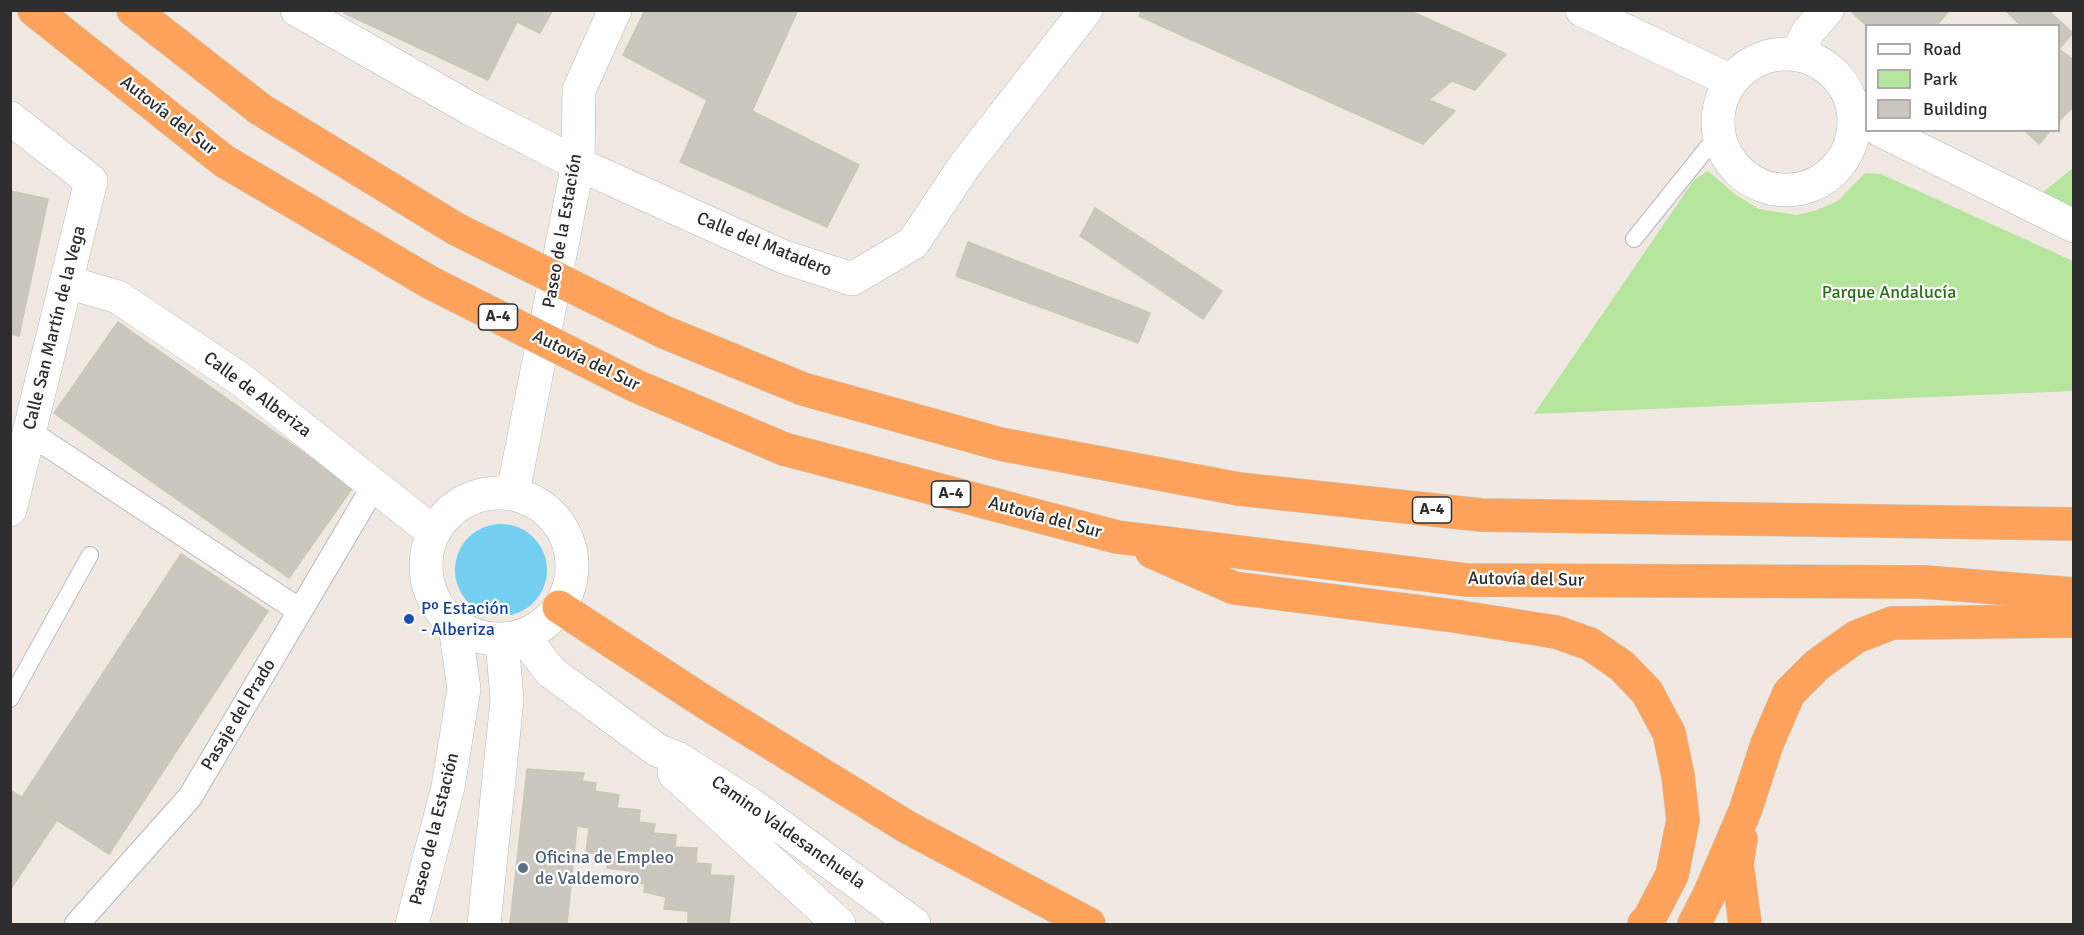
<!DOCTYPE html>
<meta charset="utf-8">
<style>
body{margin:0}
#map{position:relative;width:2084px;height:935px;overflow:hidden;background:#efe9e1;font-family:Signika,sans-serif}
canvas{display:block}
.frame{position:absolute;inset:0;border:12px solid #2e2e2e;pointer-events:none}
.legend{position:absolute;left:1865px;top:24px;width:195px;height:108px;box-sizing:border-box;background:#fff;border:2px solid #ababab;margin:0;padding:8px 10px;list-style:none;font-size:18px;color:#2e2e2e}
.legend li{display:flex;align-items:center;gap:12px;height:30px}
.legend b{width:30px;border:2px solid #ababab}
</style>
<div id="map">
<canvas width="2084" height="935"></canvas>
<div class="frame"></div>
<ul class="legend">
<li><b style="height:8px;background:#fff"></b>Road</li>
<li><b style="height:16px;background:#b6e59e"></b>Park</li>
<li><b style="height:16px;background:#cbc7bf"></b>Building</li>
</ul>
</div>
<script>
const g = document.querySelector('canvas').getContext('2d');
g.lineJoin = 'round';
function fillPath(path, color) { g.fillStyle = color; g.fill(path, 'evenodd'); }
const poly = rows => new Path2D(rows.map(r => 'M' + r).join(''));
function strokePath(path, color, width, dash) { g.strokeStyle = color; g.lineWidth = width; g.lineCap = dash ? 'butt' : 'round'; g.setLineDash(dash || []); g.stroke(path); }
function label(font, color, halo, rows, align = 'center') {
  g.font = font + ' Signika,sans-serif'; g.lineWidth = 4.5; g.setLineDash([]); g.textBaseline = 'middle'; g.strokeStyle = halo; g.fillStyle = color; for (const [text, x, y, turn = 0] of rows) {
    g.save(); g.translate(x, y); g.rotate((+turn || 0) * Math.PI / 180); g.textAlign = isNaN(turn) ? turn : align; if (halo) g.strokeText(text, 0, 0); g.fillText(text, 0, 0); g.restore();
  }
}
const green = poly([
 [2073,168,2073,219,2033,200],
 [1708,171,1736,195,1759,209,1797,215,1817,210,1838,201,1865,173,1881,174,2073,261,2073,391,1534,414,1694,180]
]);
const water = poly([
 '455 570a46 46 0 1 1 92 0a46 46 0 1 1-92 0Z'
]);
const building = poly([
 [345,10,553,10,540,33,517,22,488,80,344,13,345,10],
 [645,10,798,10,752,111,859,165,827,227,680,162,707,100,623,55,645,10],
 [1141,10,1408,10,1506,54,1475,90,1452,81,1429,100,1455,111,1423,144,1139,16,1141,10],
 [1849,10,1950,10,1936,26,1867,26,1849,10],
 [2005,10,2049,10,2052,14,2042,26,2021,26,2005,10],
 [2052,14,2073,33,2059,49,2074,60,2074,106,2058,122,2058,26,2042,26,2052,14],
 [2024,130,2051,130,2039,144,2024,130],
 [10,191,48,199,19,336,10,334,10,191],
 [1095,208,1222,291,1203,319,1080,236,1095,208],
 [968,242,1150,313,1138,343,956,276,968,242],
 [118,322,353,487,289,578,54,413,118,322],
 [181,554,268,611,109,854,22,797,181,554],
 [527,769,584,773,582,781,596,783,595,791,619,795,617,808,640,810,639,822,655,824,653,833,676,835,675,847,697,848,696,863,711,864,710,875,734,876,729,924,701,924,688,922,688,911,664,909,666,897,644,892,645,884,630,881,631,871,607,868,608,856,586,852,589,828,577,826,567,924,510,924,527,769],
 [10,790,57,820,10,890,10,790]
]);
const service = poly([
 [1634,239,1712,142,1717,126],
 [10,699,90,555]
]);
const pedestrian = poly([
 [30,433,300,611],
 [77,924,190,797,374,486]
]);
const minor = poly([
 [297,10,471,109,578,164,784,257,852,279,913,243,965,165,1086,10],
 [1797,54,1808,32,1827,10],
 [10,118,91,181,10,510],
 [67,282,118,297,240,379,433,532],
 [513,492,578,164,579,90,615,10],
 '426 566a73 73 0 1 1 146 0a73 73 0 1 1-146 0Z',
 [523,636,551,672,657,750,677,758,753,806,914,924],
 [674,773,839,924],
 [412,924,448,787,464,689,455,626],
 [484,924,507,700,502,640]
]);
const tertiary = poly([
 [1582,10,1731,81],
 '1718 122a68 68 0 1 1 136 0a68 68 0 1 1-136 0Z',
 [1880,130,2074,226]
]);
const motorway = poly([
 [34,10,224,161],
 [133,10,260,109],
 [803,389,1000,444,1239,489,1481,515,2074,524],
 [784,449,1117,537,1467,580,1924,582,2074,594],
 [1152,552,1234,588,1454,616,1556,632,1590,644,1622,666,1647,692,1669,733,1678,776,1683,820,1672,875,1649,919,1644,924],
 [559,607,709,705,907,827,1089,924],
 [1741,839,1737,863,1745,924],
 [1694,924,1709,895,1745,811,1767,744,1789,693,1817,665,1856,637,1892,623,2074,621]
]);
const motorwayBridge = poly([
 [260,109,456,229,664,332,803,389],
 [224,161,431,283,636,386,784,449]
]);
const markers = [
 [409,619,6,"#1a4fb4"],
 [523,868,6,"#5c6f8a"]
];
const shields = [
 [498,317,39],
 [951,494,39],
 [1432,510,39]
];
const shieldNames = [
 ["A-4",498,317],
 ["A-4",951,494],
 ["A-4",1432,510]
];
const streetNames = [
 ["Autovía del Sur",168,116,38],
 ["Paseo de la Estación",563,231,-80],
 ["Calle del Matadero",764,245,22],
 ["Calle San Martín de la Vega",55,328,-76],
 ["Autovía del Sur",586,361,26],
 ["Calle de Alberiza",257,395,37],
 ["Autovía del Sur",1045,518,15],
 ["Autovía del Sur",1526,580,1],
 ["Pasaje del Prado",239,715,-59],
 ["Paseo de la Estación",435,829,-76],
 ["Camino Valdesanchuela",788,833,35]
];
const parkNames = [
 ["Parque Andalucía",1889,293]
];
const transitNames = [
 ["Pº Estación",421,609],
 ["- Alberiza",421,630]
];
const serviceNames = [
 ["Oficina de Empleo",535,858],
 ["de Valdemoro",535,879]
];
fillPath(green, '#b6e59e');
fillPath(water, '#75cff0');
fillPath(building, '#cbc7bf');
strokePath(building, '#cbc5ba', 1.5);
strokePath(service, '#b4b7c1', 18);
strokePath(pedestrian, '#b4b7c1', 26);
strokePath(minor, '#b4b7c1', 34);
strokePath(tertiary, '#b4b7c1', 34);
strokePath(motorway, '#c9c9c9', 34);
strokePath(service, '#fff', 16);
strokePath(pedestrian, '#fff', 24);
strokePath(minor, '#fff', 33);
strokePath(tertiary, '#fff', 33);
strokePath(motorway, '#ffa35c', 33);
strokePath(motorwayBridge, '#c9c9c9', 34, []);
strokePath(motorwayBridge, '#ffa35c', 33);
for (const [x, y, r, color] of markers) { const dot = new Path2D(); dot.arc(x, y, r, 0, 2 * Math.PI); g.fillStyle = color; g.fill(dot); strokePath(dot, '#fff', 2); }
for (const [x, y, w] of shields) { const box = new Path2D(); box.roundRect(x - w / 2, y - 13, w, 26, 4.5); g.fillStyle = '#fff'; g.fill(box); strokePath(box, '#2e2e2e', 1.5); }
label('bold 16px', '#2e2e2e', null, shieldNames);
label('18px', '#2e2e2e', '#fff', streetNames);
label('18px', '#2c6e1b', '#fff', parkNames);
label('18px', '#164399', '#fff', transitNames, 'left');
label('18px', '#4e5e75', '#fff', serviceNames, 'left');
</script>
